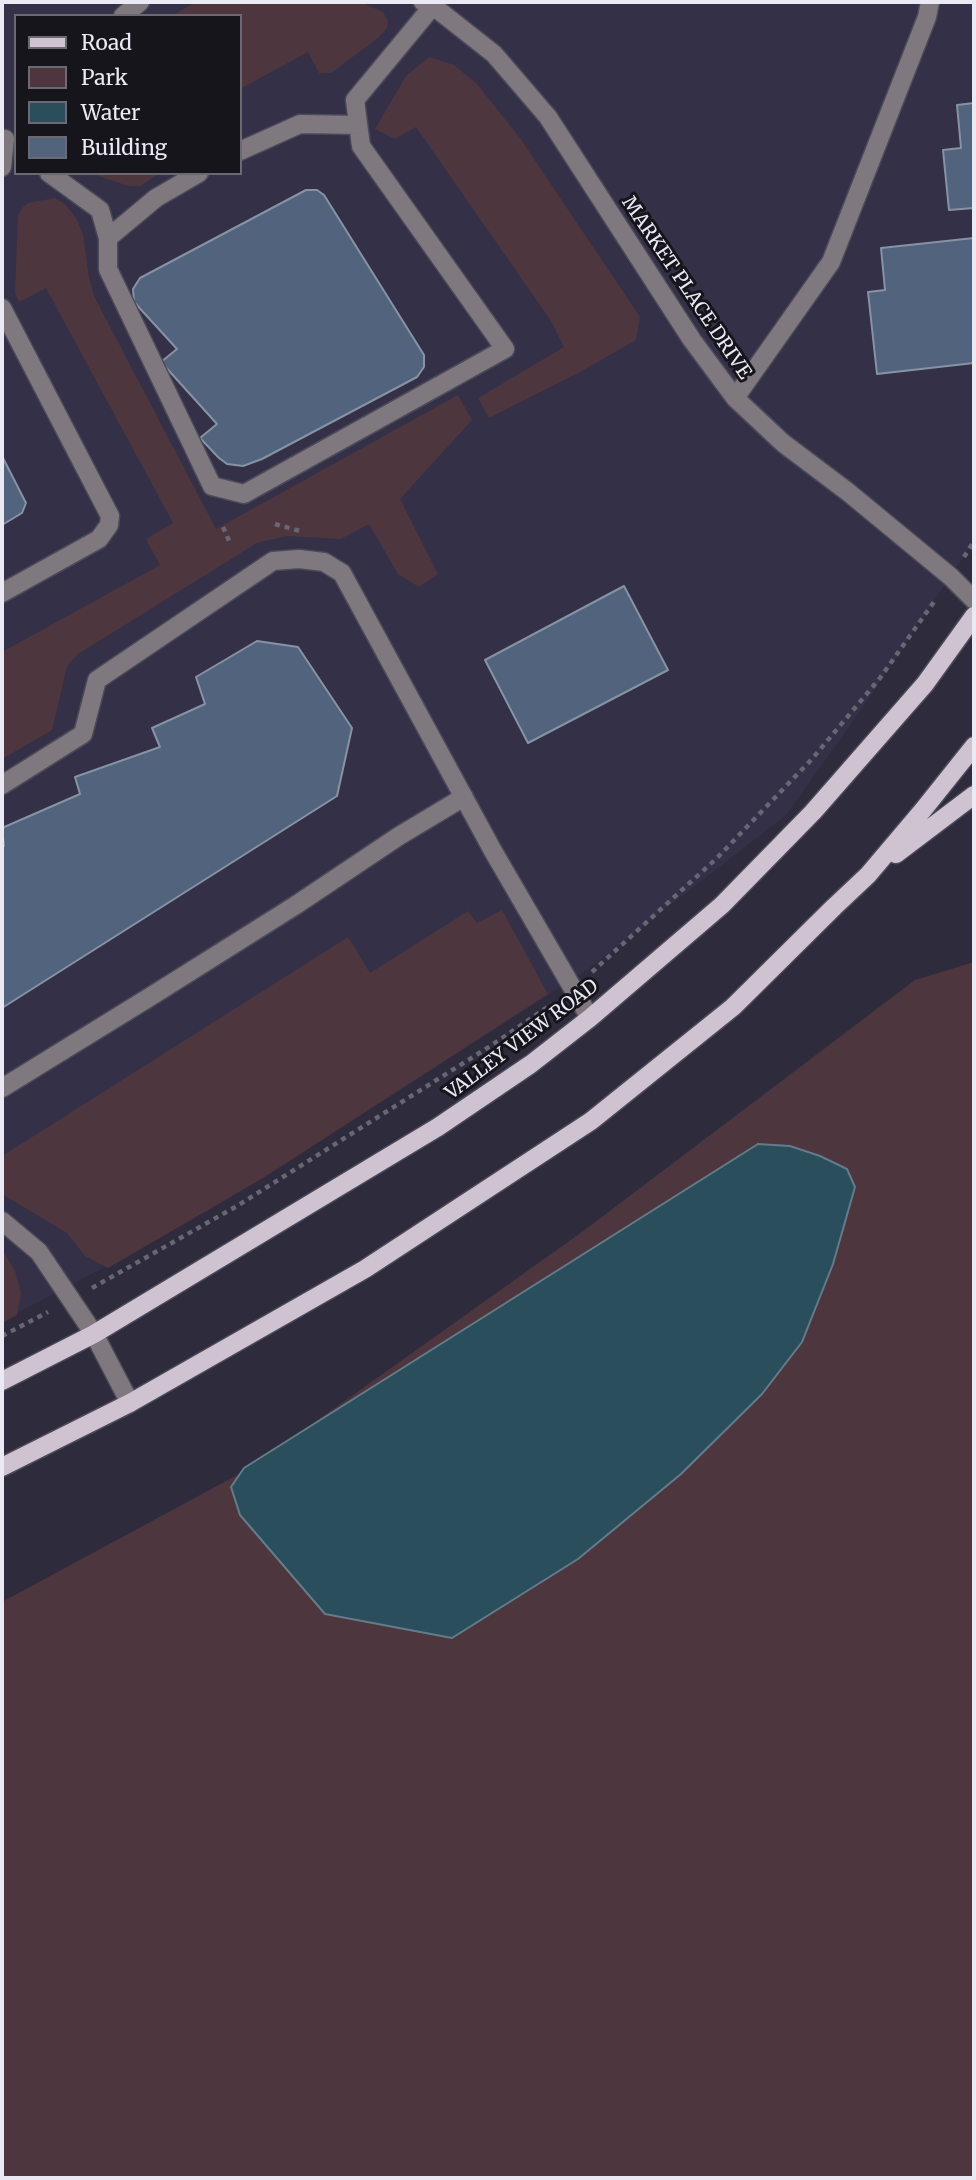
<!DOCTYPE html>
<style>
body{margin:0}
#map{position:relative;width:976px;height:2180px;overflow:hidden;background:#2e2c3c;font-family:Merriweather,serif}
canvas{display:block}
.frame{position:absolute;inset:0;border:4px solid #eae9f4;pointer-events:none}
.legend{position:absolute;left:14px;top:14px;width:228px;height:161px;box-sizing:border-box;background:#16151c;border:2px solid #6b6a72;margin:0;padding:9px 12px;list-style:none;font-size:21px;color:#eae9f4}
.legend li{display:flex;align-items:center;gap:14px;height:35px}
.legend b{width:35px;border:2px solid #6b6a72}
</style>
<div id="map">
<canvas width="976" height="2180"></canvas>
<div class="frame"></div>
<ul class="legend">
<li><b style="height:9px;background:#d0c3d1"></b>Road</li>
<li><b style="height:19px;background:#4d363e"></b>Park</li>
<li><b style="height:19px;background:#2a4e5c"></b>Water</li>
<li><b style="height:19px;background:#52637d"></b>Building</li>
</ul>
</div>
<script>
const g = document.querySelector('canvas').getContext('2d');
g.lineJoin = 'round';
function fillPath(path, color) { g.fillStyle = color; g.fill(path, 'evenodd'); }
const poly = rows => new Path2D(rows.map(r => 'M' + r).join(''));
function strokePath(path, color, width, dash) { g.strokeStyle = color; g.lineWidth = width; g.lineCap = dash ? 'butt' : 'round'; g.setLineDash(dash || []); g.stroke(path); }
function label(font, color, halo, rows, align = 'center') {
  g.font = font + ' Merriweather,serif'; g.lineWidth = 6; g.setLineDash([]); g.textBaseline = 'middle'; g.strokeStyle = halo; g.fillStyle = color; for (const [text, x, y, turn = 0] of rows) {
    g.save(); g.translate(x, y); g.rotate((+turn || 0) * Math.PI / 180); g.textAlign = isNaN(turn) ? turn : align; if (halo) g.strokeText(text, 0, 0); g.fillText(text, 0, 0); g.restore();
  }
}
const built = poly([
 [2,2,974,2,974,541,861,710,786,815,587,970,263,1178,162,1237,2,1321],
 [16,16,240,16,240,173,16,173]
]);
const green = poly([
 [196,2,361,2,383,12,388,21,387,28,379,37,331,73,319,73,308,52,240,89,240,16,171,16],
 [429,57,454,65,477,84,520,138,640,317,636,340,578,373,489,418,478,398,564,347,551,321,416,127,395,139,375,129,406,76],
 [90,173,159,173,141,186,128,186],
 [55,198,65,204,76,218,83,234,89,278,94,296,216,529,458,395,472,420,400,499,438,574,419,587,398,574,369,524,341,539,287,536,257,543,78,654,67,666,52,730,2,759,2,652,160,565,146,539,173,523,46,288,19,302,15,293,18,215,22,208,28,203],
 [502,910,548,994,263,1178,108,1268,85,1256,67,1233,2,1194,2,1156,348,937,370,973,468,911,477,923],
 [974,962,974,2178,2,2178,2,1602,252,1467,582,1232,915,980],
 [2,1249,15,1271,21,1293,17,1315,2,1323]
]);
const water = poly([
 [758,1144,790,1146,820,1156,847,1169,855,1187,833,1264,802,1342,762,1394,681,1474,578,1559,452,1638,325,1614,240,1515,231,1487,244,1468,758,1144]
]);
const building = poly([
 [974,103,974,208,949,210,943,150,961,148,957,105,974,103],
 [306,190,317,190,324,195,424,355,424,367,417,377,262,459,243,466,227,464,219,458,200,438,217,424,161,362,177,349,134,302,133,289,140,278,306,190],
 [974,238,974,363,877,374,868,292,885,290,881,248,974,238],
 [2,456,26,503,22,513,2,525,2,456],
 [624,586,668,670,528,743,485,660,624,586],
 [257,641,298,647,352,728,337,796,2,1008,2,847,4,846,2,828,80,794,75,777,160,747,152,728,205,704,196,677,257,641]
]);
const path = poly([
 [275,524,300,531],
 [223,527,230,543],
 [964,557,974,541],
 [592,972,717,858,812,759,880,678,936,599],
 [92,1288,237,1206,492,1045,552,1004],
 [2,1336,48,1312]
]);
const minor = poly([
 [423,2,433,6,494,54,548,117,692,340,735,398,783,443,848,492,951,577,974,600],
 [123,16,140,2],
 [240,151,300,124,358,125],
 [2,167,5,139],
 [49,173,100,210,108,238,108,269,212,486,244,494,505,349,361,146,355,100,436,2],
 [108,238,156,198,199,173],
 [2,308,110,516,109,525,99,539,2,593],
 [735,398,831,262,927,17,930,2],
 [2,785,83,734,97,680,273,561,299,559,324,562,342,573,493,851,590,1018],
 [2,1088,153,995,296,905,399,836,464,797],
 [2,1221,39,1252,94,1334,130,1403]
]);
const major = poly([
 [896,854,974,795],
 [2,1381,94,1334,438,1127,531,1064,590,1018,722,905,813,812,925,684,974,616],
 [2,1467,130,1403,365,1269,591,1121,733,1007,834,907,868,875,923,810,974,746]
]);
const streetNames = [
 ["MARKET PLACE DRIVE",686,288,56],
 ["VALLEY VIEW ROAD",522,1040,-37]
];
fillPath(built, '#343047');
fillPath(green, '#4d363e');
fillPath(water, '#2a4e5c');
strokePath(water, '#647c8a', 2);
fillPath(building, '#52637d');
strokePath(building, '#8793a4', 2);
strokePath(minor, '#4c4a59', 21);
strokePath(major, '#4c4a59', 21);
strokePath(path, '#676674', 4.5, [5, 5]);
strokePath(minor, '#7f787f', 18);
strokePath(major, '#d0c3d1', 18);
label('19px', '#eae9f4', '#16151c', streetNames);
</script>
